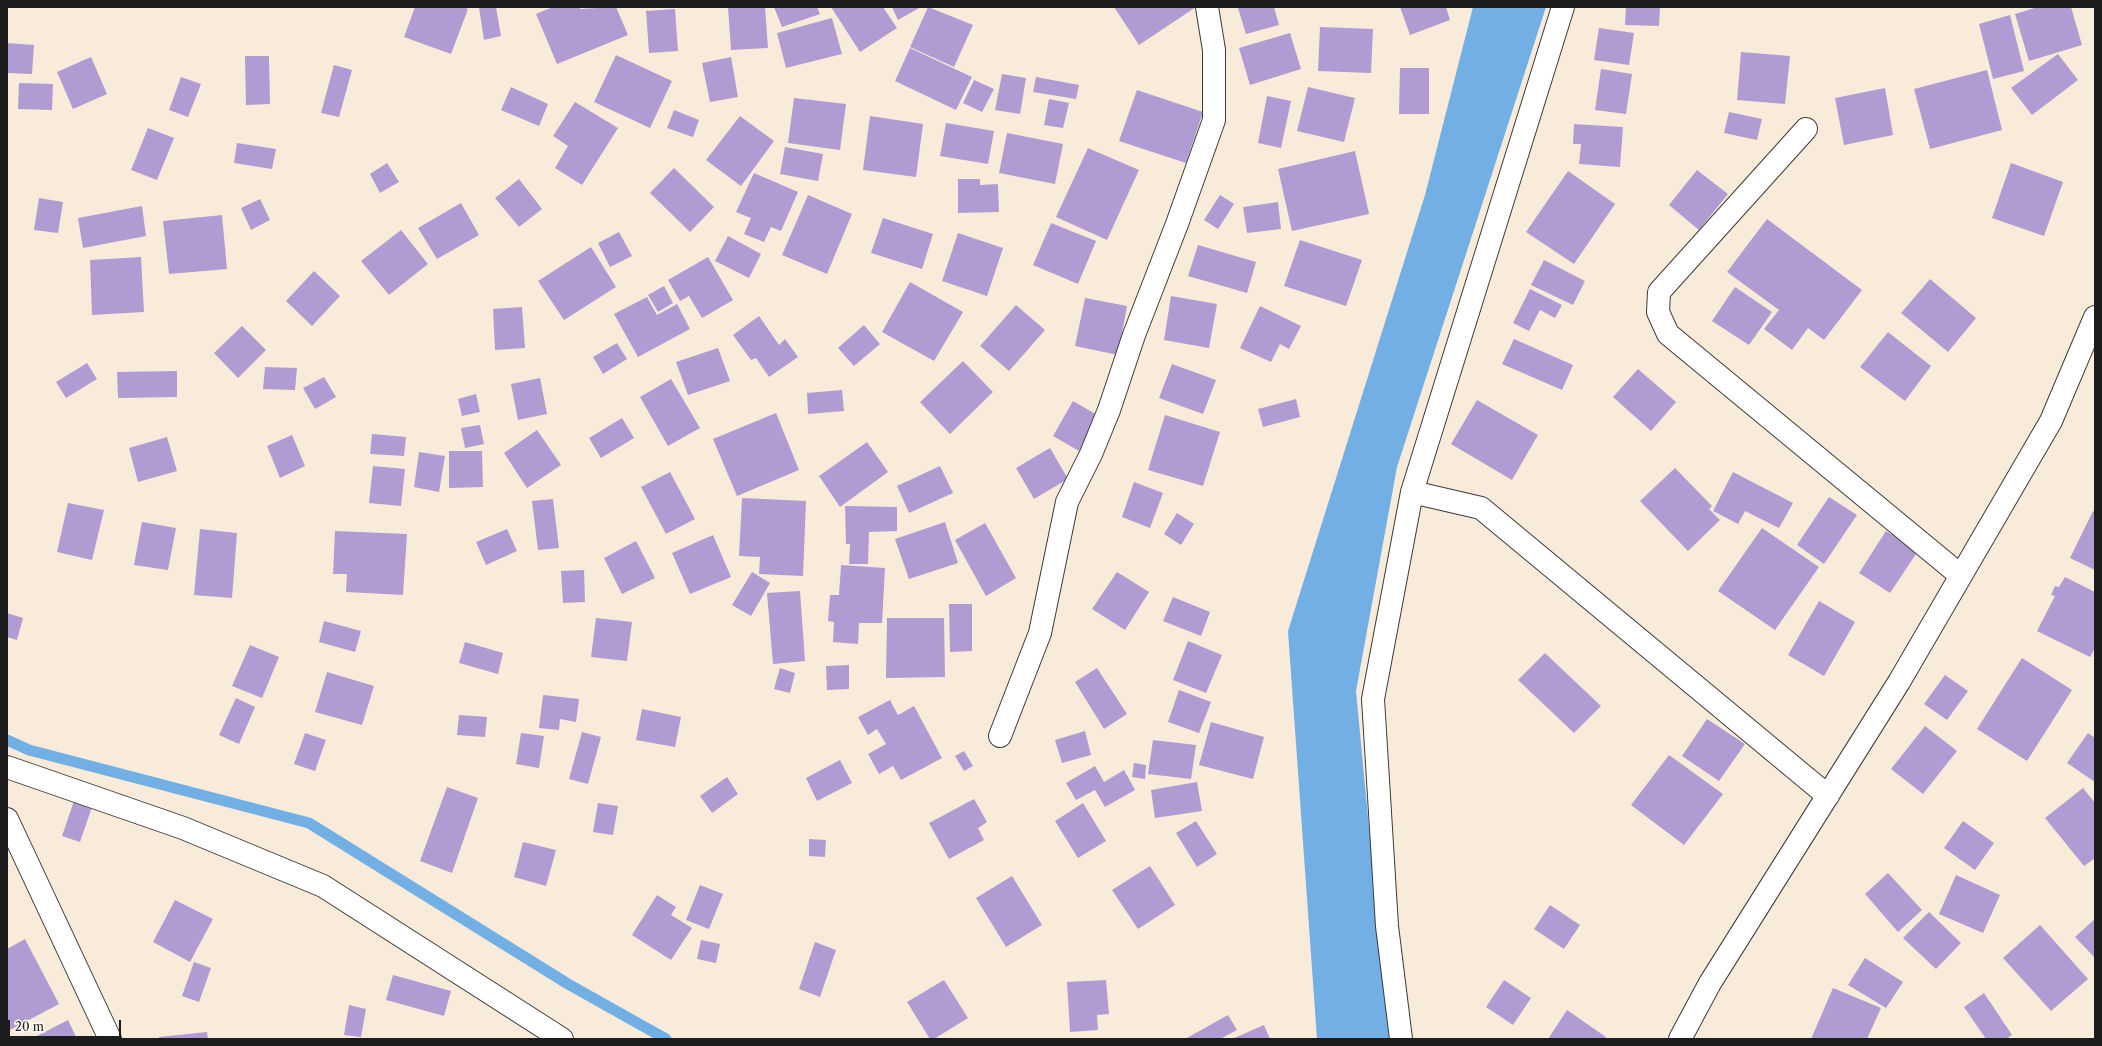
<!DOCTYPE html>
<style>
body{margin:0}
#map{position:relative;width:2102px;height:1046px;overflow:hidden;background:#f9ebda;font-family:"Libre Caslon Text",serif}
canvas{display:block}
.frame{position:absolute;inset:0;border:8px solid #1c1c1c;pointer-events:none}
.scale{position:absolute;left:8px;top:1020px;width:113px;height:18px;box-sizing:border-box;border:2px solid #1c1c1c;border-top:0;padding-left:5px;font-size:12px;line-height:14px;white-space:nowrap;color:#1c1c1c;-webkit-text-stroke:3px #fdfcf7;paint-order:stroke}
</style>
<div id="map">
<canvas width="2102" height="1046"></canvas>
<div class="frame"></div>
<div class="scale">20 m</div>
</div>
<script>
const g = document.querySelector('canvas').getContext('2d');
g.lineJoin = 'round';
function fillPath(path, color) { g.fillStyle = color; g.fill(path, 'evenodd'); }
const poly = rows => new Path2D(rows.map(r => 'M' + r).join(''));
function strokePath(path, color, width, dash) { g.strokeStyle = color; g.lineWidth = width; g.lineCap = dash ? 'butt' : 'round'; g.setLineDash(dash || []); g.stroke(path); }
const water = poly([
 [1473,7,1546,7,1397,467,1356,691,1389,1039,1317,1039,1288,631,1425,195]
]);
const stream = poly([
 [7,740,29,750,309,823,568,984,666,1039]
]);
const building = poly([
 [415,7,463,7,468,9,451,54,404,37],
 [479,7,496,7,501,36,484,40],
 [553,7,580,7,580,9,616,7,628,35,557,64,536,14],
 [728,7,765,7,768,48,731,50],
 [774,7,817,7,820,14,782,27],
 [831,7,883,7,897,28,860,52],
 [892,7,921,7,898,20],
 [928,7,973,25,954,67,910,47],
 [1114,7,1196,7,1139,45],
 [1241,7,1274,7,1279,25,1246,34,1238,8],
 [1400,7,1446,7,1450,20,1410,35],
 [1626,7,1660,7,1659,26,1625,25],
 [2038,7,2071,7,2082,45,2029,61,2015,14],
 [675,9,678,51,649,53,646,11],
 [2010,15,2024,71,1993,79,1979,24],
 [832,18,842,54,786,68,777,33],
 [1320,27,1373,29,1371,73,1318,71],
 [1599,28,1634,33,1629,65,1594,60],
 [1290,33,1301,69,1250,85,1239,48],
 [7,43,34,45,32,74,7,73],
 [910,48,972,77,956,110,895,81],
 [1741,52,1790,56,1785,104,1737,100],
 [2058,54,2078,80,2032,115,2011,88],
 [616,55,672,81,650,128,594,102],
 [245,56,269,56,270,104,246,105],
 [91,57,107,94,73,109,57,72],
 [731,57,738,97,710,102,702,63],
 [334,65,352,70,339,117,321,113],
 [1400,68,1429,68,1429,114,1399,114],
 [1601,69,1632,74,1626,114,1595,110],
 [1987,70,2002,130,1930,149,1914,89],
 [1002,74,1026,78,1020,114,995,110],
 [181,77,201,84,188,117,169,110],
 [1036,77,1079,85,1076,99,1033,92],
 [974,80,994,89,982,112,963,103],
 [19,83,53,84,52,110,18,109],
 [511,87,548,104,539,126,501,110],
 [1308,87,1355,98,1344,142,1297,131],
 [1885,88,1893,135,1844,145,1835,98],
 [1137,90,1203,112,1186,163,1119,141],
 [1267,96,1291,101,1281,148,1258,143],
 [794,98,846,104,840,150,788,143],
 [1049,99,1069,103,1063,128,1044,125],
 [575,102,618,128,582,185,555,168,568,146,553,136],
 [674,110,699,120,693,137,667,128],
 [1729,112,1762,119,1757,140,1724,133],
 [740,116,774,141,741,186,706,160],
 [870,116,923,124,916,177,863,170],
 [946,123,994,131,988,164,940,156],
 [1574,124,1623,127,1620,167,1579,164,1581,144,1573,144],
 [148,128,174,138,157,180,131,170],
 [1007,133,1063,144,1055,184,999,173],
 [237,143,276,149,272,169,234,163],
 [785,147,823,154,818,181,780,174],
 [1088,148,1139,170,1107,240,1056,217],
 [1355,151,1369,214,1292,231,1278,169],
 [387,163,399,182,380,193,370,174],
 [2011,163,2063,182,2044,236,1992,218],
 [674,168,714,207,690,232,650,193],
 [1697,170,1728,194,1699,230,1669,205],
 [1568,171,1615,204,1574,264,1526,232],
 [754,173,798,192,781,231,771,227,764,242,744,234,751,218,736,212],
 [519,179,542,209,519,227,495,198],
 [958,179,980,179,980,185,998,184,999,212,958,213],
 [808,195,852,214,827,274,782,255],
 [1220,195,1234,204,1218,229,1204,220],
 [39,198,63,202,58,233,34,230],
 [260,199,270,220,251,230,241,208],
 [1278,202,1281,229,1247,233,1243,207],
 [461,203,479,235,437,259,418,228],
 [142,206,146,236,83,248,78,218],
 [222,215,227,269,169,274,163,221],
 [883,218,933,234,922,269,871,253],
 [1767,219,1862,290,1824,340,1808,328,1792,350,1764,329,1779,310,1727,272],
 [1051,223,1096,241,1078,284,1033,265],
 [401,230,428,264,389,295,361,261],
 [619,232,632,256,610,267,598,243],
 [958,233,1003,248,987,296,942,281],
 [728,236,761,254,749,278,715,261],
 [1300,240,1362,260,1346,306,1284,286],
 [1198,245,1256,262,1247,293,1188,276],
 [591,247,616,287,564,320,538,281],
 [141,257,144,312,92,315,90,260],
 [708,257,733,300,702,318,689,296,680,301,668,280],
 [1544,260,1585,281,1573,305,1531,285],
 [314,271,340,296,312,326,286,301],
 [1930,279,1976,318,1948,352,1901,313],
 [910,282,963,312,934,361,882,332],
 [664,286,673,303,658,312,648,295],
 [1735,287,1772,312,1749,345,1712,321],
 [1530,289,1562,305,1555,318,1540,310,1529,331,1513,323],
 [1171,296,1217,304,1209,348,1164,340],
 [647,297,657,315,677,304,690,329,638,357,614,314],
 [1085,298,1127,306,1118,355,1075,346],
 [1016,305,1045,330,1009,371,980,346],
 [1260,306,1301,326,1289,349,1280,344,1271,362,1240,348],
 [522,307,525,348,495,350,493,309],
 [759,316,779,345,785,339,798,357,769,377,756,358,751,360,733,335],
 [864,325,880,344,854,366,838,348],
 [242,326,266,350,238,378,214,353],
 [1888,332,1931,366,1905,401,1860,367],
 [1514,339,1573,365,1562,390,1502,364],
 [617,343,627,359,603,374,593,357],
 [718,348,730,381,688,395,676,362],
 [963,361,993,392,950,434,920,402],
 [87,363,97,379,66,398,56,382],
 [1172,364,1216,380,1203,414,1159,398],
 [265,367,297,368,295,390,263,389],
 [1638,369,1676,402,1651,431,1613,397],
 [177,371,177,397,118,398,117,372],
 [324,377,336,397,315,409,303,388],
 [540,378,547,414,518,420,511,384],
 [671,379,700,428,668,446,640,397],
 [842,390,844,411,808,414,807,393],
 [476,394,480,412,462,416,458,399],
 [1296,399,1300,417,1263,427,1258,409],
 [1477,400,1538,435,1512,480,1451,444],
 [1073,401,1099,416,1079,451,1053,436],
 [776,413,799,470,737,496,713,439],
 [1165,415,1220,432,1203,486,1148,470],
 [622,418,634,438,601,458,589,438],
 [480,425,484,444,465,448,461,428],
 [537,430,561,465,527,488,504,453],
 [372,434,406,437,404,456,370,454],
 [292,435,305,466,280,478,267,446],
 [167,437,177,471,138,482,129,448],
 [867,442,888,472,840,507,819,476],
 [1050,448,1068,479,1034,499,1016,468],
 [449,451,482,451,483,487,449,488],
 [419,452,445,456,439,492,414,487],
 [373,466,405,469,401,506,369,503],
 [940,466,953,493,909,513,897,486],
 [1675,468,1712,506,1709,509,1720,520,1688,551,1640,501],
 [670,472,695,519,666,534,641,487],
 [1733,472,1793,503,1779,528,1745,511,1738,524,1713,511],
 [1134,482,1163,493,1150,528,1122,517],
 [1829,497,1857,515,1824,564,1797,545],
 [742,498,806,501,803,576,759,574,760,557,739,556],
 [553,499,559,548,538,550,532,501],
 [68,503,104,510,92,560,57,552],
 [845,506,897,507,897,531,869,532,868,564,849,564,850,544,846,544],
 [2093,511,2095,512,2095,570,2070,558],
 [1177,513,1194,524,1181,545,1164,534],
 [142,522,176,528,168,570,134,565],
 [945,522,958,563,909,579,895,539],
 [985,523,1016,578,986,596,955,540],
 [1762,528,1819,567,1775,630,1718,591],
 [200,529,237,533,232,598,194,595],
 [507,529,517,551,486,565,476,542],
 [335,531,407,534,403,595,346,592,347,574,333,574],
 [1886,531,1918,551,1890,593,1859,573],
 [713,535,731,577,690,594,672,553],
 [636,541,655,578,622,594,604,558],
 [841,565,885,568,882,623,859,623,858,644,833,642,834,622,828,621,830,595,839,595],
 [584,570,585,602,563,603,561,571],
 [752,572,770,583,751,616,732,605],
 [1117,572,1149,592,1125,630,1092,609],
 [2065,577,2095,592,2095,648,2090,657,2037,631,2055,596,2051,595,2055,586,2059,587],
 [800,591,805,661,773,664,767,593],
 [1173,597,1210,612,1201,636,1163,621],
 [1819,601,1855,622,1824,676,1788,655],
 [949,604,972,604,972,651,950,652],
 [7,613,23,618,17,640,7,637],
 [596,618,632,622,627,661,591,657],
 [887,618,944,618,945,677,886,678],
 [324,621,361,631,355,652,319,642],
 [1188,641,1222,655,1206,693,1173,680],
 [465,642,503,653,498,674,459,663],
 [250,645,279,657,262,698,232,686],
 [1545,653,1601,706,1574,733,1518,680],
 [2022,658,2072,690,2027,761,1977,729],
 [849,665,849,689,827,690,826,666],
 [780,668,795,673,790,693,774,689],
 [1097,668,1127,714,1104,729,1075,682],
 [327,672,374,686,362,725,315,712],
 [1945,675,1968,691,1947,720,1924,704],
 [1179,690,1211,702,1199,733,1168,722],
 [543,695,579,699,576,722,560,719,559,730,539,728],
 [236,698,255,707,239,744,219,735],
 [890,700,898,715,914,706,942,758,901,780,893,766,879,774,868,754,886,744,877,729,868,735,858,717],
 [642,709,681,717,675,747,636,740],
 [459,715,487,717,485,737,457,735],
 [1707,719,1745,744,1719,781,1682,756],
 [1211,722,1264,737,1253,779,1199,765],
 [1925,726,1957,751,1923,794,1891,769],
 [1085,731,1091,755,1062,763,1055,740],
 [582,732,601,737,588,784,569,779],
 [305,733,326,740,315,771,294,764],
 [521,733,544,736,539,768,516,764],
 [2088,733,2095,738,2095,782,2067,763],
 [1153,740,1196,745,1191,779,1148,774],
 [964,751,973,766,964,771,955,756],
 [1669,755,1723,794,1684,845,1631,805],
 [840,760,852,783,817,801,806,778],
 [1134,763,1146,765,1145,779,1132,777],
 [1095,766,1104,782,1124,770,1135,790,1105,807,1095,790,1076,800,1066,783],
 [727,777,738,794,712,813,700,796],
 [1197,782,1202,811,1155,818,1151,790],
 [447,787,478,798,452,873,420,861],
 [2083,788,2095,803,2095,858,2084,866,2045,818],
 [75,798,93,804,80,842,62,836],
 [974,799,987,822,978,828,984,840,949,859,929,823],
 [598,803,618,806,613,835,593,832],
 [1083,803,1106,841,1078,858,1055,821],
 [1196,821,1217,854,1197,867,1176,833],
 [1963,821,1994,843,1975,870,1944,848],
 [809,839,826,840,825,857,809,856],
 [523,842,556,850,546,886,514,877],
 [1150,866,1175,905,1138,929,1112,890],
 [1888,873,1922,910,1898,932,1865,894],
 [1956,875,2000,895,1983,933,1939,914],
 [1012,876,1042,925,1006,947,976,898],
 [700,885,723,894,709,929,686,920],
 [657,895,676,907,671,915,692,928,671,960,632,935],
 [175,900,213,919,190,962,153,942],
 [1550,905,1580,925,1564,949,1534,929],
 [1929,912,1961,943,1936,969,1903,938],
 [2095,919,2095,958,2075,937],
 [2040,925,2088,979,2051,1011,2003,958],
 [25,939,59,1004,8,1031,7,949],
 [701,940,720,944,716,963,697,959],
 [815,942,836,950,820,997,799,989],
 [1865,958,1903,982,1886,1008,1848,985],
 [194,962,211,968,199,1002,182,996],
 [393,975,451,991,444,1016,386,1000],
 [944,980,968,1018,934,1039,930,1039,907,1002],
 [1106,980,1109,1014,1097,1015,1098,1030,1070,1032,1067,982],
 [1504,980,1531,998,1513,1025,1486,1007],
 [1833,988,1881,1008,1867,1039,1811,1039],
 [1984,993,2012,1035,2006,1039,1986,1039,1964,1007],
 [349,1005,366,1009,361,1037,344,1035],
 [1567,1010,1606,1037,1605,1039,1548,1039],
 [1228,1015,1237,1030,1220,1039,1185,1039],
 [68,1020,77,1039,31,1039],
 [1264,1025,1270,1039,1232,1039],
 [207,1032,208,1039,159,1039,159,1037]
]);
const minor = poly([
 [1806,129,1659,292,1658,312,1668,334,1960,575],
 [1412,492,1481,508,1828,796],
 [1000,736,1040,633,1067,502,1091,454,1109,410,1134,335,1177,224,1214,120,1214,50,1207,7],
 [7,767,183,828,323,886,562,1039],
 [7,819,110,1039],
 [1401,1039,1387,926,1373,699,1412,492,1563,7],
 [1680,1039,1710,983,1899,682,2051,421,2095,317]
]);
fillPath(water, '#71afe4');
strokePath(stream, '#71afe4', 11);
fillPath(building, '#b09cd2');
strokePath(minor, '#3d3b38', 24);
strokePath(minor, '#fff', 22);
</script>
